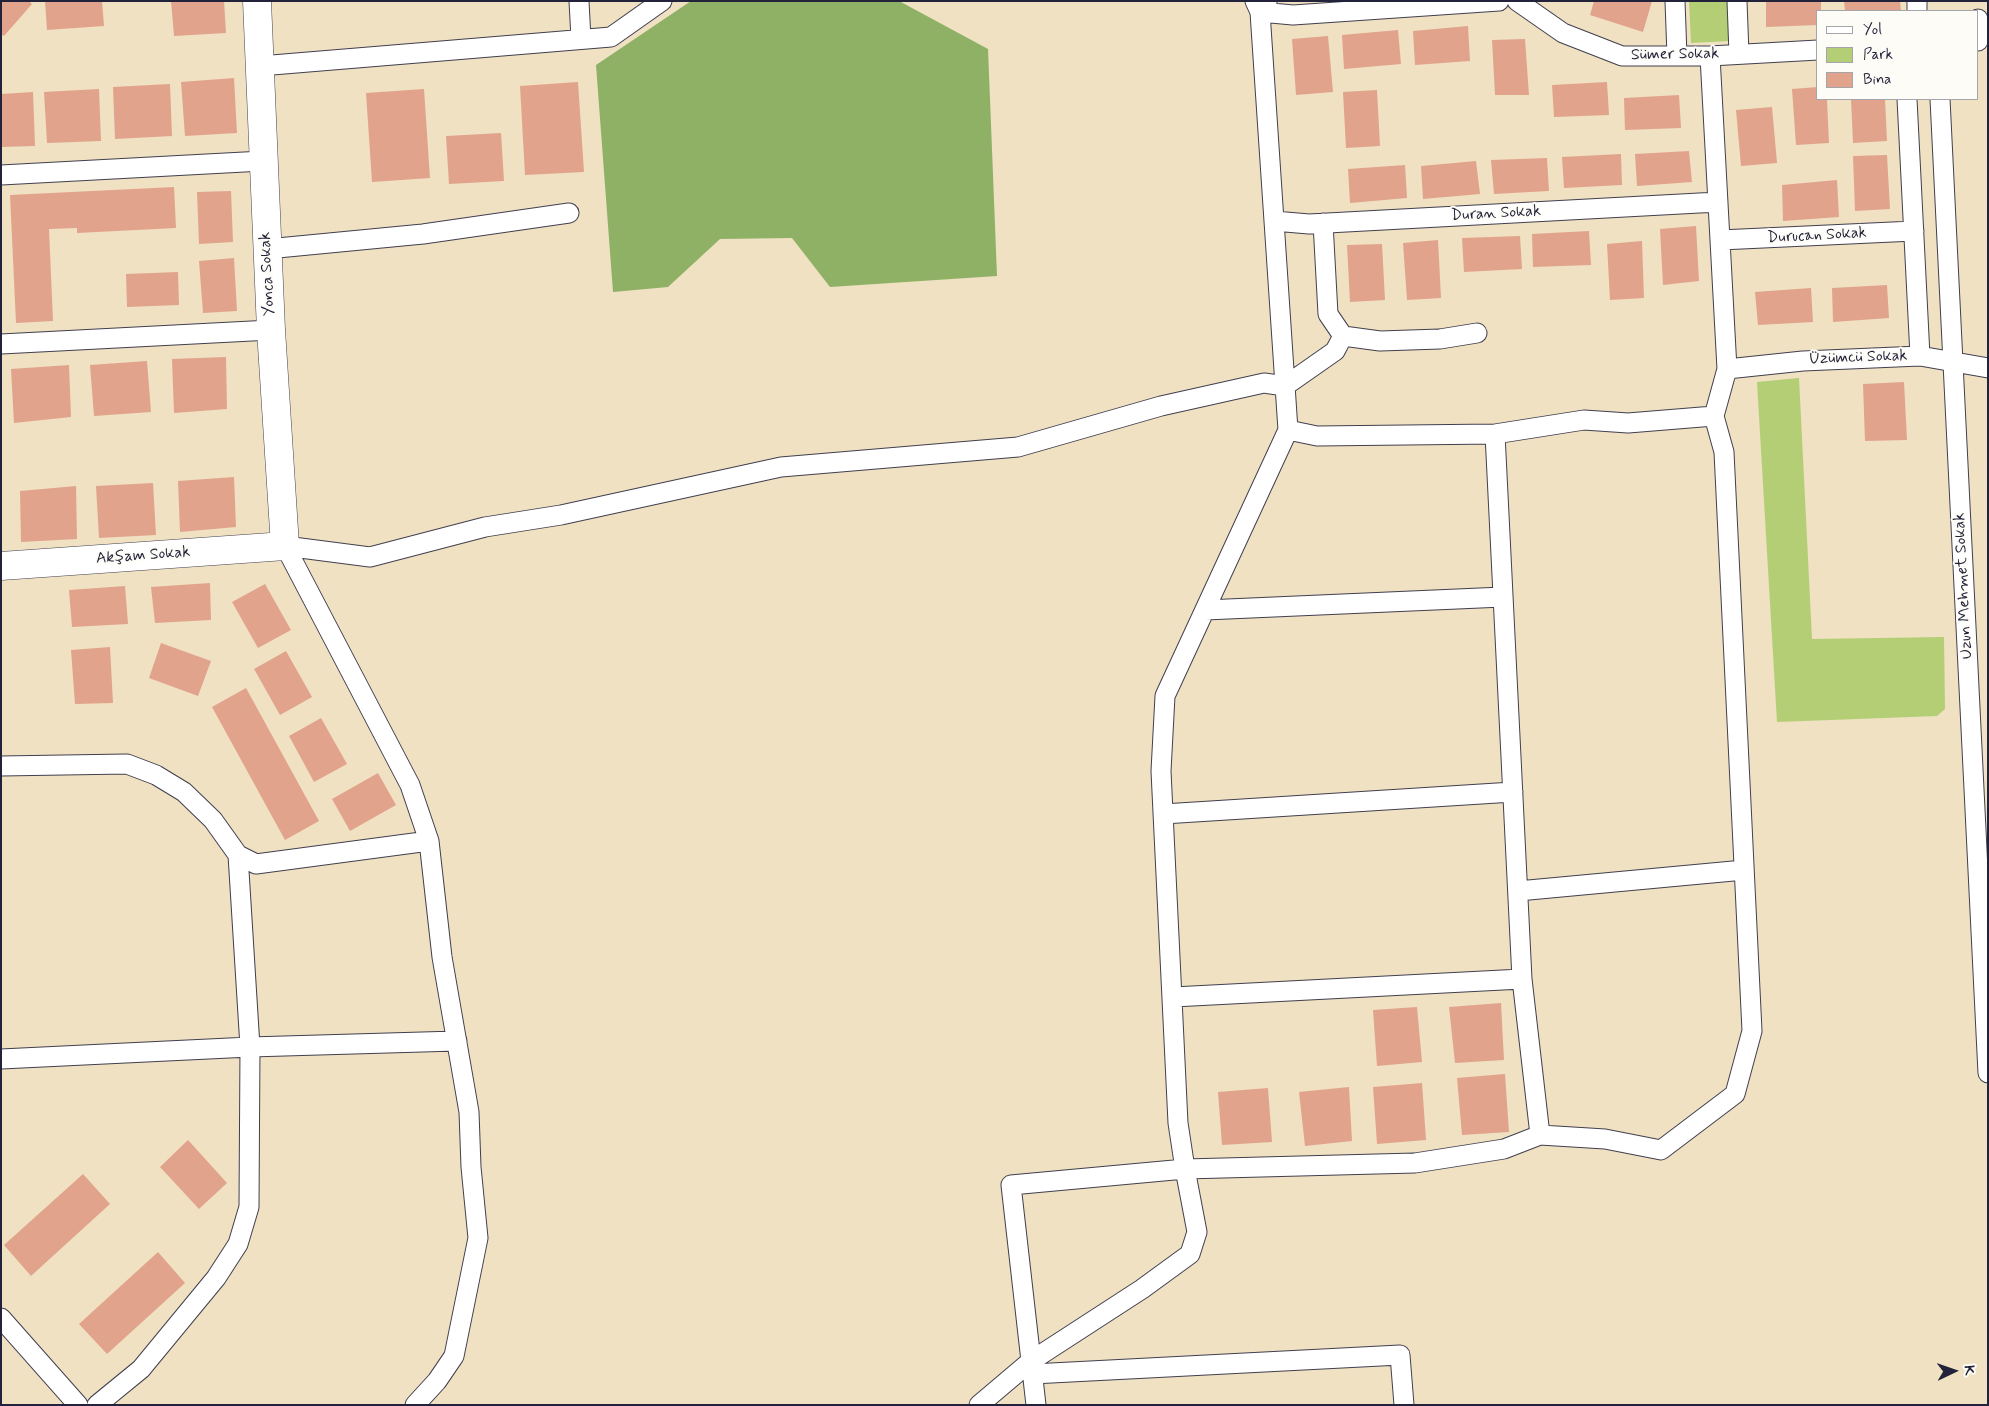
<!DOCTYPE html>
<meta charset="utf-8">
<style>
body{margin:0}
#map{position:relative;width:1989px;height:1406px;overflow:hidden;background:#efe1c1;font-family:Mynerve,sans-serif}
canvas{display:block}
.frame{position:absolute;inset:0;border:2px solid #22223b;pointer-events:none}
.legend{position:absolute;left:1816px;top:10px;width:162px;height:90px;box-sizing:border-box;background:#fdfcf7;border:1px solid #a5a5ac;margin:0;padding:6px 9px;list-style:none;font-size:15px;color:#22223b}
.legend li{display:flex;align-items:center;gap:10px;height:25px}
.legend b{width:25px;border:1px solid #a5a5ac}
.north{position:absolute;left:1929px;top:1346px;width:50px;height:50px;-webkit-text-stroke:4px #fdfcf7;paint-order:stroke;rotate:87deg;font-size:14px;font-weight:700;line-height:20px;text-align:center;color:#22223b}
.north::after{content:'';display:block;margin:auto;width:18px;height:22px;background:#22223b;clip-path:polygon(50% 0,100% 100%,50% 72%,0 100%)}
</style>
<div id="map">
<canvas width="1989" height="1406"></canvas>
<div class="frame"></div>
<ul class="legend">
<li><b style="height:6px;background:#fff"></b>Yol</li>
<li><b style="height:14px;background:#b3ce74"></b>Park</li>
<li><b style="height:14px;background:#e2a38d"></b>Bina</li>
</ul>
<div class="north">K</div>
</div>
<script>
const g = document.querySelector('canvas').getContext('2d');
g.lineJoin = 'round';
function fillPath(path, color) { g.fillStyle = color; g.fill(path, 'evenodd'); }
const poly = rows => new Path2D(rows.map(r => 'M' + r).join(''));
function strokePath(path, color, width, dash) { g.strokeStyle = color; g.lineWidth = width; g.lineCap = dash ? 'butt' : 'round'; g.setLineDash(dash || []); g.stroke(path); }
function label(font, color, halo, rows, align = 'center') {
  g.font = font + ' Mynerve,sans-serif'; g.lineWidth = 4; g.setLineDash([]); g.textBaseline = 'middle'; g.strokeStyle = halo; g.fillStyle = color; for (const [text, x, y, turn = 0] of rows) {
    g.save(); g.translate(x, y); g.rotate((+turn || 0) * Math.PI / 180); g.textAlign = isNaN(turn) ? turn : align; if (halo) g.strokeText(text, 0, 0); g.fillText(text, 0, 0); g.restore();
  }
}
const green = poly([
 [1689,1,1729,1,1730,41,1691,43],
 [1799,378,1812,639,1944,637,1945,709,1937,716,1777,722,1757,382]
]);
const forest = poly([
 [691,1,899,1,988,49,997,276,830,287,792,238,720,239,668,287,613,292,596,65]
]);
const building = poly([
 [1,1,29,1,32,4,4,36,1,34],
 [45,1,102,1,104,26,47,30],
 [171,1,224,1,226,33,174,36],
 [1594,1,1652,1,1643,32,1590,15],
 [1766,1,1821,1,1821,11,1818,11,1818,25,1766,27],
 [1844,1,1900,1,1901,11,1845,11],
 [1468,26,1470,61,1415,65,1413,31],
 [1398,30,1401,64,1344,69,1342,35],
 [1328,36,1333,92,1296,95,1292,39],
 [1525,39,1529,95,1495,95,1492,40],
 [234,78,237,133,185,136,181,82],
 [578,82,584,172,525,175,520,86],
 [1607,82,1609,115,1554,117,1552,85],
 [170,84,172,136,115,139,113,87],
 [1818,87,1818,99,1827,99,1829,143,1796,145,1792,89],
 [99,89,101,141,47,143,44,92],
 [424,89,430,178,372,182,366,93],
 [1377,90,1380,146,1346,148,1343,92],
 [33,92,35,146,1,147,1,94],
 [1679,95,1681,128,1625,130,1624,98],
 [1851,99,1885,99,1887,141,1853,143],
 [1772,107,1777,163,1741,166,1736,110],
 [501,133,504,181,449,184,446,136],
 [1689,151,1692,182,1637,186,1635,154],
 [1621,154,1622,185,1564,188,1562,157],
 [1887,155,1890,209,1855,211,1853,156],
 [1547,158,1549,191,1494,194,1491,160],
 [1476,161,1480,194,1423,199,1421,166],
 [1405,165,1407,198,1350,203,1348,169],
 [1837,180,1839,217,1783,221,1782,185],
 [174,187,176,228,77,233,77,228,49,229,53,321,16,323,10,195],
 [231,191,233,242,199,244,197,192],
 [1696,226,1699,281,1663,285,1660,229],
 [1589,231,1591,265,1533,267,1532,234],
 [1520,236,1522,269,1464,272,1462,238],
 [1438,240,1441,298,1407,300,1403,243],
 [1642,241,1644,298,1610,300,1607,244],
 [1382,244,1385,300,1350,302,1347,245],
 [234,258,237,311,203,313,199,261],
 [178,272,179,305,127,307,126,274],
 [1887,285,1889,318,1833,322,1832,288],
 [1811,288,1813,322,1758,325,1755,292],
 [226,357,227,409,174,413,172,359],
 [147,361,151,412,94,416,90,365],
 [69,365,71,417,14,423,11,369],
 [1904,382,1907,440,1865,441,1863,384],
 [234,477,236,527,180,532,178,481],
 [153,483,156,535,99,538,96,486],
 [76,486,77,539,21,542,20,491],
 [210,583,211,620,155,623,151,587],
 [265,584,291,630,258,648,232,602],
 [125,586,128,624,72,627,69,590],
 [161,643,211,661,198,696,149,678],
 [110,647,113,703,75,704,71,650],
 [286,651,312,697,280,715,254,669],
 [246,688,319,821,285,840,212,707],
 [321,718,347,764,314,782,289,736],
 [378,773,396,805,350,831,332,799],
 [1501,1003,1504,1060,1455,1063,1449,1007],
 [1417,1007,1422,1062,1377,1066,1373,1010],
 [1505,1074,1509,1132,1462,1135,1457,1078],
 [1422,1083,1426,1140,1377,1144,1373,1087],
 [1349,1087,1352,1141,1305,1146,1299,1092],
 [1268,1088,1272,1142,1222,1145,1218,1092],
 [188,1140,227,1183,199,1209,160,1167],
 [83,1174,110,1204,31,1276,4,1245],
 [158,1252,185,1283,107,1354,79,1324]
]);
const street = poly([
 [579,1,581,39],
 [1517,1,1563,33,1622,56,1710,56,1818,50],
 [1675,1,1677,56],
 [1737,1,1739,54],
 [1917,1,1917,11],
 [1267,3,1260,12,1293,15,1499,1],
 [1978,19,1978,41],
 [260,66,611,37,662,1],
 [1907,99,1920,356],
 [1940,99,1988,1073],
 [1,175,263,161],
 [1274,221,1309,224,1718,202],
 [1323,223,1328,314,1343,336,1380,341,1440,339,1477,333],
 [1720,240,1914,231],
 [267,249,423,234,569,213],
 [1,344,271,330],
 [1727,369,1803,361,1920,356,1988,368],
 [1288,430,1317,436,1495,434,1584,420,1628,423,1714,416],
 [285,546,370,557,485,527,561,515,781,467,1018,447,1161,406,1264,383,1285,386,1335,351,1343,336],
 [285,546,410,785,429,841,442,957,469,1112,471,1167,478,1238,454,1356,437,1381,415,1405],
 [1205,610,1503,597],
 [1,766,127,764,156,775,184,792,213,820,238,855,256,864,429,841],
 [1163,814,1513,792],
 [1518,891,1744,870],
 [1173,997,1522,979],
 [1,1059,250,1047,457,1041],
 [1540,1135,1605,1139,1661,1150,1735,1094,1752,1031,1724,452,1714,416,1727,369,1710,56],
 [1,1318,78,1405],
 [1032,1374,1400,1355,1404,1405],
 [97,1405,141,1369,216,1278,238,1244,249,1207,250,1047,238,855],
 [979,1405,1031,1361,1142,1289,1190,1254,1197,1232,1185,1169,1415,1163,1504,1149,1540,1135,1522,979,1495,434],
 [1036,1405,1011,1185,1185,1169,1178,1123,1161,771,1165,696,1288,430,1260,12,1255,1]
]);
const secondary = poly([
 [1,566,285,546,271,330,257,1]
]);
const streetNames = [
 ["Sümer Sokak",1675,55,-1],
 ["Duran Sokak",1496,214,-3],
 ["Durucan Sokak",1817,236,-3],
 ["Yonca Sokak",268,274,-93],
 ["Üzümcü Sokak",1858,358,-2],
 ["Akşam Sokak",143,556,-4],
 ["Uzun Mehmet Sokak",1964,586,-93]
];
fillPath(green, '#b3ce74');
fillPath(forest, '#8eb166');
fillPath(building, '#e2a38d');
strokePath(street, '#413f4f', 21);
strokePath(secondary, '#413f4f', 29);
strokePath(street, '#fff', 19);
strokePath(secondary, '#fff', 28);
label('16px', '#22223b', '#fdfcf7', streetNames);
</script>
